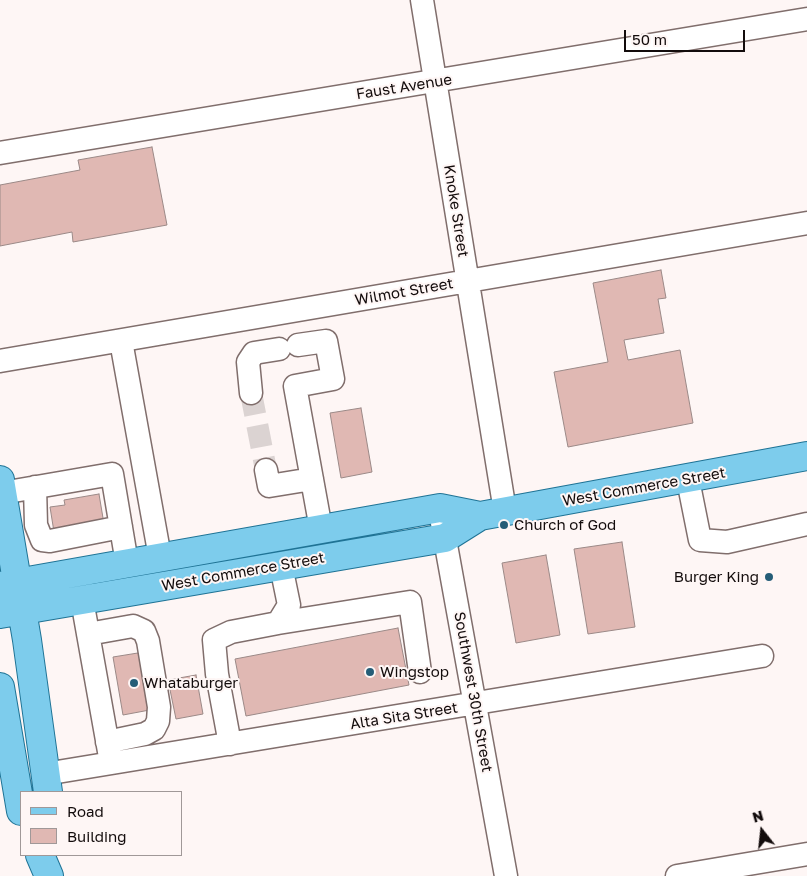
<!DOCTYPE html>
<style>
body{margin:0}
#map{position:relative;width:807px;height:876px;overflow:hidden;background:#fef6f5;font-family:"Golos Text",sans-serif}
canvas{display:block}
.legend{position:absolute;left:20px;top:791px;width:162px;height:65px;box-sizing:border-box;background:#fef6f5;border:1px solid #a09898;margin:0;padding:6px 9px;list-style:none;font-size:15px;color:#130c0c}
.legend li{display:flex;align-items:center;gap:10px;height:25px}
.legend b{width:25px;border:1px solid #a09898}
.north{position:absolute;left:737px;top:806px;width:50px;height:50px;-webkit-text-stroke:4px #fef6f5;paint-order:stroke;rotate:344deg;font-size:14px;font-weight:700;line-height:20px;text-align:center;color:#130c0c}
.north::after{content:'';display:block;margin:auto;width:18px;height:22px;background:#130c0c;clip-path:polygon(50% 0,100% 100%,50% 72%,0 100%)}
.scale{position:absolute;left:624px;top:30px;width:121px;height:22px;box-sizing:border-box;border:2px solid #130c0c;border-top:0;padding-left:6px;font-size:15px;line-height:18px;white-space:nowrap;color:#130c0c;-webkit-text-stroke:4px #fef6f5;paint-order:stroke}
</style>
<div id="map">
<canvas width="807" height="876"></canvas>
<ul class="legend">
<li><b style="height:6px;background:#7dccec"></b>Road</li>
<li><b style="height:14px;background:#e0b8b3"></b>Building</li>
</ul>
<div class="north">N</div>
<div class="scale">50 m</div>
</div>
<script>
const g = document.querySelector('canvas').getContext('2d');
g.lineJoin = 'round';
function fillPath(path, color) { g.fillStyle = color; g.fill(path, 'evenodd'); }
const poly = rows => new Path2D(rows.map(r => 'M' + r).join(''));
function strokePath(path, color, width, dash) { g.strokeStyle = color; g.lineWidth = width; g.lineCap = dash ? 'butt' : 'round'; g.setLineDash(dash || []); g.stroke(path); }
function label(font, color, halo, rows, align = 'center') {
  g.font = font + ' "Golos Text",sans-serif'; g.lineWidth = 4; g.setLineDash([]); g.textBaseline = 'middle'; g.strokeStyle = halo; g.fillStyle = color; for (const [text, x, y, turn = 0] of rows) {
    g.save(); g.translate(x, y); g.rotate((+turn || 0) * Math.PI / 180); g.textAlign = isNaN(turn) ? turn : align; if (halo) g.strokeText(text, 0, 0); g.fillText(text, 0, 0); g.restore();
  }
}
const building = poly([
 [152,147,167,225,73,242,72,232,0,246,0,185,80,170,78,160,152,147],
 [661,270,666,298,658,299,664,333,624,340,628,360,680,350,693,423,568,447,554,372,608,362,593,283,661,270],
 [361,408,372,472,341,478,330,413,361,408],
 [99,494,104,524,54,532,50,507,65,505,64,500,99,494],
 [622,542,635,627,588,634,574,549,622,542],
 [546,555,560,635,516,643,502,563,546,555],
 [398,628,409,685,246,716,235,659,398,628],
 [144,652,155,709,123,715,113,657,144,652],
 [196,675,203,714,176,719,168,680,196,675]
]);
const minorTunnel = poly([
 [251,393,266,470]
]);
const minor = poly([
 [422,0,505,511],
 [0,153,807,19],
 [121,341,160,557],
 [298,345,326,341,333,379,295,386,321,529],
 [0,361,807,223],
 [251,393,248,362,254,353,279,349],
 [266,470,269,486,312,479],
 [688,480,700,540,727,542,807,524],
 [35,487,36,525,42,540,50,541,121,527],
 [2,493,112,474,127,563],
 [442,523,506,876],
 [82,600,110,757],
 [278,623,410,602,420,672],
 [88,634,133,626,144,631,148,641,159,707,158,721,154,729,145,734,107,742],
 [230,744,217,674,214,640,231,632,278,623,289,605,281,566],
 [45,774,762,656],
 [677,876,807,854]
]);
const major = poly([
 [0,480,27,640,48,792],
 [0,586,440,508,480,516,807,456],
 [0,614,445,538,480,516],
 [0,687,21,811],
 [40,855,49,876]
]);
const markers = [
 [504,525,5,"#255d77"],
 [769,577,5,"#255d77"],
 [370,672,5,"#255d77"],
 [134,683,5,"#255d77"]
];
const streetNames = [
 ["Faust Avenue",404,87,-9],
 ["Knoke Street",456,211,81],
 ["Wilmot Street",404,292,-10],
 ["West Commerce Street",644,487,-10],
 ["West Commerce Street",243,572,-10],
 ["Southwest 30th Street",473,692,80],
 ["Alta Sita Street",404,716,-9]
];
const poiNames = [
 ["Church of God",514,525],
 ["Burger King",759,577,"right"],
 ["Wingstop",380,672],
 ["Whataburger",144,683]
];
fillPath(building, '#e0b8b3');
strokePath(building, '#9b8987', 1);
strokePath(minorTunnel, '#dbd3d2', 22, [22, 11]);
strokePath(minor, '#806e6c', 25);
strokePath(major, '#1f7395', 30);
strokePath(minor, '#fff', 22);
strokePath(major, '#7dccec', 28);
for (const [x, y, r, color] of markers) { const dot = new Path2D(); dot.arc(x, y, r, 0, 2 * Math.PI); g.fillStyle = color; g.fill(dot); strokePath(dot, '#fef6f5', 2); }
label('15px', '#130c0c', '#fef6f5', streetNames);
label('15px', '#130c0c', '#fef6f5', poiNames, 'left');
</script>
